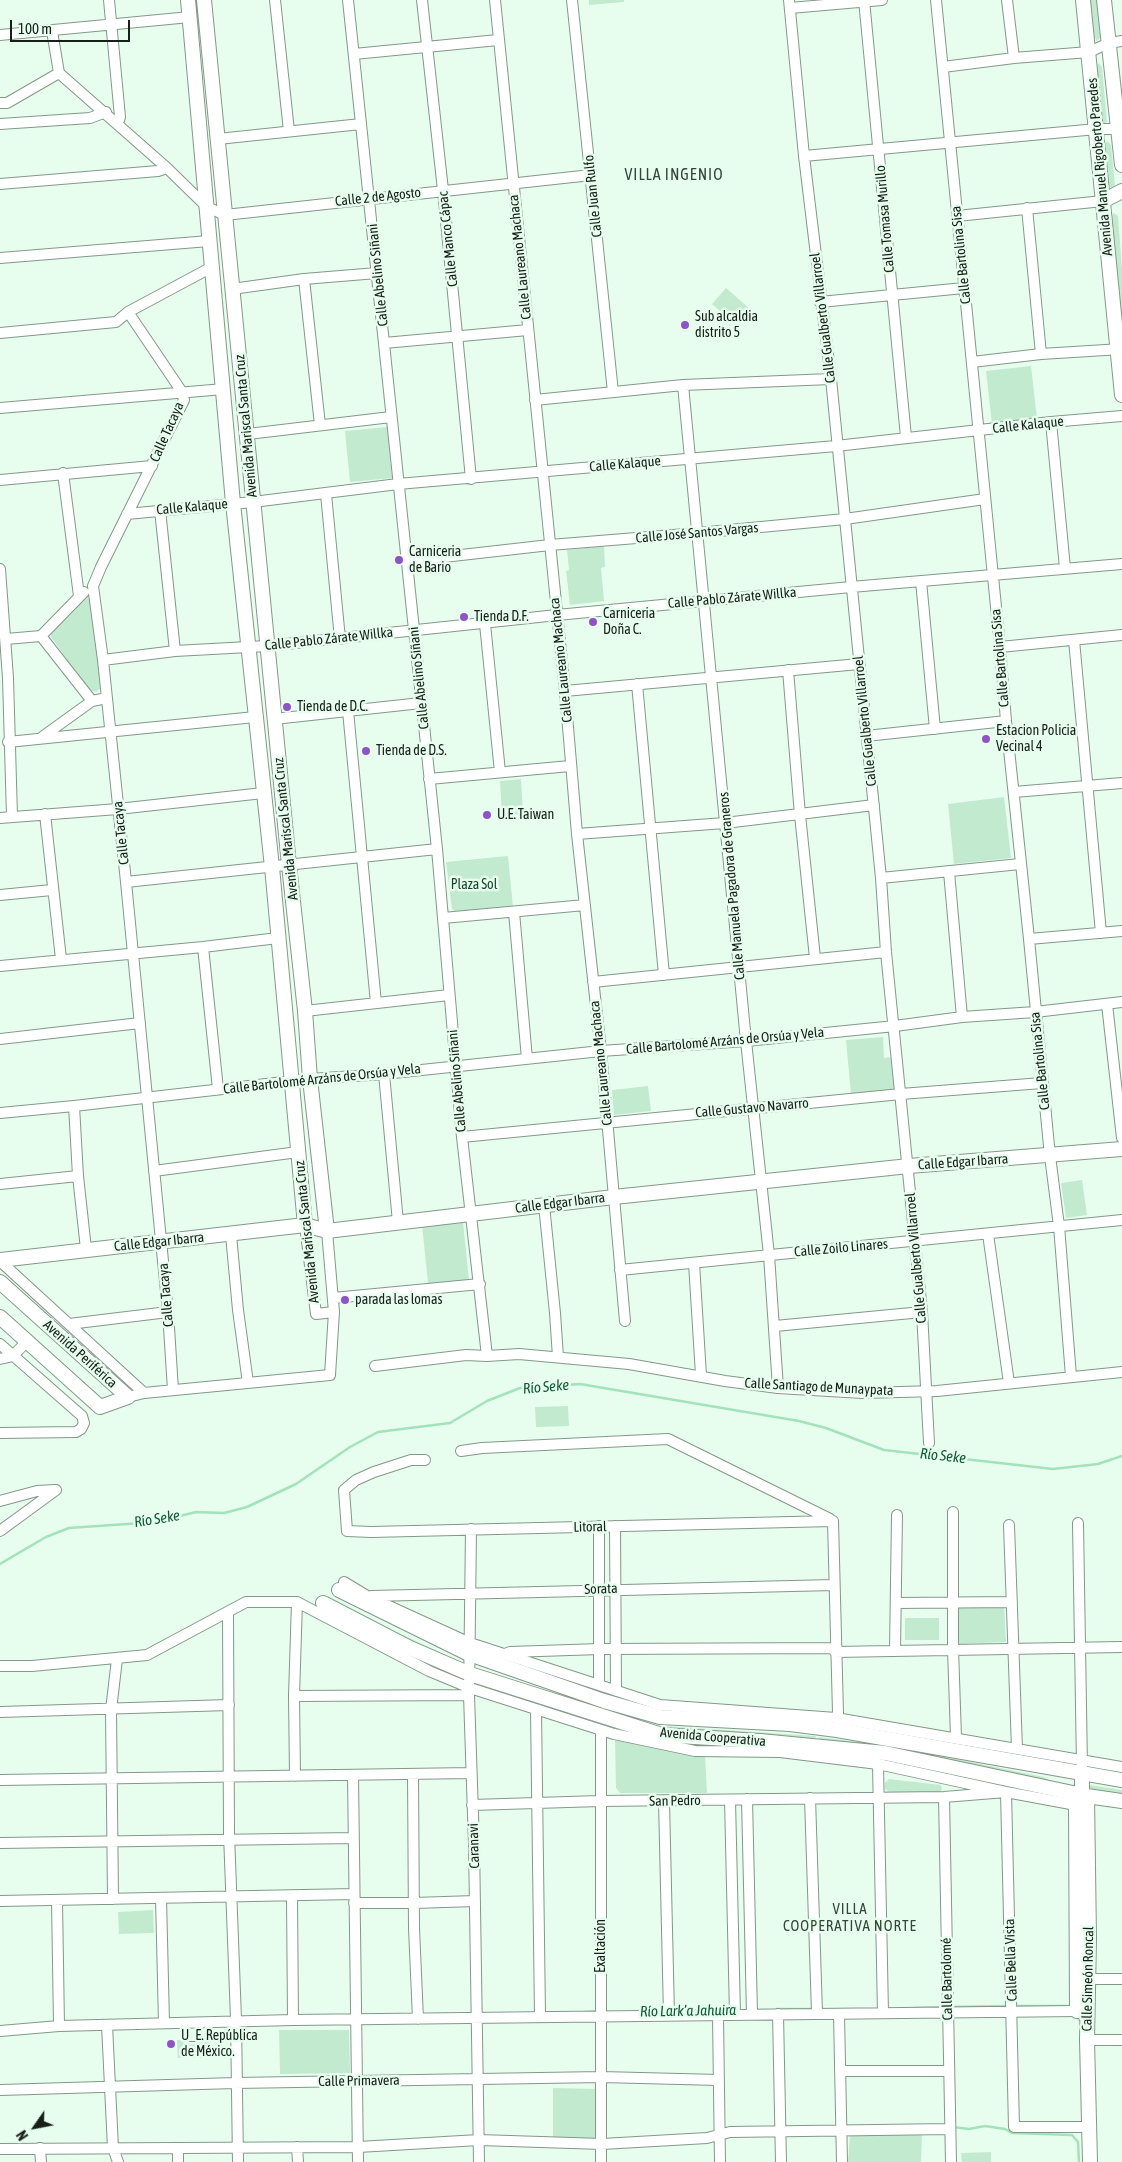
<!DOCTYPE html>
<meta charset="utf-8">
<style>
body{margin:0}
#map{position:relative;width:1122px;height:2162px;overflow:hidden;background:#e7feef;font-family:"Asap Condensed",sans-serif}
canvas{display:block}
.north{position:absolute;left:10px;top:2102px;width:50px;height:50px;-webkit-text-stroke:4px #e7feef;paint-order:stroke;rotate:237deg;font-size:14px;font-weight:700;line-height:20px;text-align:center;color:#171f19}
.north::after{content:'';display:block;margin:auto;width:18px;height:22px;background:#171f19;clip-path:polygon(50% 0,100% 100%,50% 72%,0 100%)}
.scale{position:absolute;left:10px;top:20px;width:120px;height:22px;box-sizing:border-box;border:2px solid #171f19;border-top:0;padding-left:6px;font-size:15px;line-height:18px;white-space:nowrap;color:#171f19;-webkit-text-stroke:4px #e7feef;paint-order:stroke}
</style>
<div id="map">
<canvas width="1122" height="2162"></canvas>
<div class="north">N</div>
<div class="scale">100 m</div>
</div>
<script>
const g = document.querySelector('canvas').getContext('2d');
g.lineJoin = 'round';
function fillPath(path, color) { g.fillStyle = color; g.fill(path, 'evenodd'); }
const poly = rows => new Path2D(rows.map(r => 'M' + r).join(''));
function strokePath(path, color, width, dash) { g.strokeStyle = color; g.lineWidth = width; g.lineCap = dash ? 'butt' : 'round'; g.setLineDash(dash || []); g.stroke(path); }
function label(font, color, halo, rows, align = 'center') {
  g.font = font + ' "Asap Condensed",sans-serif'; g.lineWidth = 5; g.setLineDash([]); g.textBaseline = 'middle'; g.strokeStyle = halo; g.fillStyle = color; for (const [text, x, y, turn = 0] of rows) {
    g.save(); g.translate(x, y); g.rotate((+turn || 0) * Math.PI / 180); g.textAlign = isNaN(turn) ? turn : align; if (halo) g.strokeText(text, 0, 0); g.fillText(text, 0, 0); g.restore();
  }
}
const green = poly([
 [589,0,624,0,624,2,589,5],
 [1090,0,1098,0,1102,37,1097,41,1094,37],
 [1099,63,1102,67,1107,122,1104,126,1101,122,1095,68],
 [1107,141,1111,145,1115,185,1112,188,1108,185,1104,145],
 [1114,213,1118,216,1122,269,1122,343,1111,217],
 [726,288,750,309,736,325,712,304],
 [1031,366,1037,419,992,424,986,371],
 [387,427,392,478,350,482,345,431],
 [604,546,605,567,601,568,604,601,570,605,566,571,569,570,567,550],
 [88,596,92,600,101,688,96,692,89,690,51,637,50,633],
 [521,779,523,814,502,815,500,781],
 [1004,797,1011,858,954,864,948,804],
 [508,856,513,907,457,912,452,909,446,862],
 [883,1037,884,1058,892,1057,895,1089,851,1094,846,1040],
 [648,1086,651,1111,614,1115,612,1090],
 [1082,1180,1087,1215,1066,1218,1061,1183],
 [463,1221,469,1281,428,1283,422,1225],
 [568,1406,569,1426,536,1427,535,1407],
 [328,1596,401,1634,461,1662,459,1669,326,1602],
 [1004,1604,1006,1642,957,1644,954,1607],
 [905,1618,939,1618,939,1640,905,1640],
 [645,1723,662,1726,816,1736,814,1742,660,1734],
 [819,1737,875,1744,874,1752,818,1744],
 [615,1738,705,1755,707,1793,620,1793,616,1788],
 [941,1756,1044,1777,1059,1787,944,1762],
 [889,1779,941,1785,942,1789,940,1792,890,1793,885,1789,885,1783],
 [1084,1784,1122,1790,1122,1796,1087,1791],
 [153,1910,154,1933,119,1934,118,1912],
 [279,2030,349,2030,350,2073,280,2074],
 [177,2040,209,2040,209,2058,178,2058],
 [553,2088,597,2089,597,2138,553,2138],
 [850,2135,922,2135,921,2162,848,2162],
 [991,2152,991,2162,962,2162,961,2153]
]);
const stream = poly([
 [0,1564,46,1537,69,1528,156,1522,196,1512,224,1513,247,1507,296,1484,350,1447,378,1432,450,1423,487,1401,520,1388,580,1384,799,1421,826,1428,884,1450,1053,1469,1098,1464,1122,1456],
 [1014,2006,1071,2006,1072,2008],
 [951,2007,1008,2006],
 [914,2008,946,2007],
 [777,2009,814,2009],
 [652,2011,666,2011],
 [672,2011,686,2011],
 [584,2012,599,2011],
 [1075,2015,1083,2024],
 [953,2127,969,2129,985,2126,1005,2129,1012,2133,1072,2135,1078,2142,1079,2162]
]);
const street = poly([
 [109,0,120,117,118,123],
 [275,0,289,131],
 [348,0,437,849,462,1137,487,1356],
 [422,0,443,190,471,479],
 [495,0,565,691,577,834,601,1051,625,1321],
 [572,0,613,392],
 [789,0,804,156,831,379,881,878,886,952,922,1312,929,1443],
 [864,0,906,437],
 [936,0,1000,647,1006,721,1029,939,1050,1156,1059,1226,1071,1376],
 [1007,0,1014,58],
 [790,8,882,0],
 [52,31,59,73,167,168,207,207,225,215,591,175],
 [0,35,190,17],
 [354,54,498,40],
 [943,67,1014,58,1089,52,1109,43,1122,41],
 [0,103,7,103,59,73],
 [0,124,90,118,106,112],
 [218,139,361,124],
 [804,156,1097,129,1117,129],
 [0,184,158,171,167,168],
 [1027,208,1041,354],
 [957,216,1103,201],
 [0,258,209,241],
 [304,279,320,425],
 [232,289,304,279,377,273],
 [820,302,964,288],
 [128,312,182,392,184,400,101,567,93,586,103,660,126,882,168,1312,173,1390],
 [0,333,116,322,128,312,212,267],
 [384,343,528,330],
 [972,362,1041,354,1122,349],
 [683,385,746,1041,769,1255,778,1388],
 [535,400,683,385,831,379],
 [0,408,224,389],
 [1051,422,1065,568],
 [248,434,391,417],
 [63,473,79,596],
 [0,480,152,466],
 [326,494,340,639],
 [160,510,175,651],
 [127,514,253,502,398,484,836,446,1051,422,1122,416],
 [408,561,550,545,698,533,845,519,985,499],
 [0,569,8,678,12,816],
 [921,581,935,729],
 [485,624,500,772],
 [41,636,84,592],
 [6,639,41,636,92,701,107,698],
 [1074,640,1101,933],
 [1000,647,1122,635],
 [103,660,175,651,267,646,557,615,851,587,1122,564],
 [788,670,800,815,815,958],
 [637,684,664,975],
 [565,691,859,664],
 [348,711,376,1003],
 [274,719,421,703],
 [866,736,1006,721],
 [42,737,92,701],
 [8,742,255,717],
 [429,779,570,766],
 [1014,792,1122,783],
 [45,814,61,959],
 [0,818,118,809,263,793],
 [577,834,725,823,874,805],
 [949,872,962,1017],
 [881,878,1020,864],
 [126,882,437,849],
 [0,895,52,890],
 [514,912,527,1059],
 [443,918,585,905],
 [1029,939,1122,931],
 [203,947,218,1089],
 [0,966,203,947,278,938],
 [593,982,886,952],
 [1107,1004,1122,1138],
 [305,1011,449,995],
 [0,1039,140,1023],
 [384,1074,398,1222],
 [74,1106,78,1176,86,1249],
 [0,1113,74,1106,310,1079,384,1074,601,1051,746,1041,895,1026,962,1017,1035,1012,1122,1002],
 [462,1137,901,1094,1042,1083],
 [154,1171,298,1152],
 [0,1184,78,1176],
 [544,1205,555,1313,558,1357],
 [305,1225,316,1314,334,1312],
 [988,1234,1009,1383],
 [231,1235,238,1310,248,1383],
 [0,1261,144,1393],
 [694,1263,701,1375],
 [620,1270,1122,1220],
 [333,1298,480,1284],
 [69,1324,168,1312],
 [775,1326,922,1312],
 [0,1344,82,1416,84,1423,81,1429,76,1432,0,1433],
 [0,1359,13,1356,27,1341],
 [375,1366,466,1355,487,1356,519,1354,629,1364,725,1381,778,1388,863,1393,937,1391,1122,1372],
 [128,1397,144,1393,330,1375,334,1312,327,1231],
 [461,1451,482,1448,668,1439,830,1519],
 [425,1460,411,1460,374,1472,356,1480,344,1490,347,1531,371,1532,833,1521],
 [0,1501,37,1491,55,1490],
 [953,1512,953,1649,956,1737],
 [833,1521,838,1713,836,1718],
 [1078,1523,1082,1767],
 [1009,1525,1017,1749],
 [599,1526,599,1685],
 [615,1526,616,1691],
 [471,1529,469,1695,474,1844,479,2162],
 [0,1531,56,1490],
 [344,1582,367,1596,470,1643,660,1705,836,1718,1122,1767],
 [371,1596,834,1585],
 [896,1603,1012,1602],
 [228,1612,229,1834,236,2019,238,2162],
 [895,1651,897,1515],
 [835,1652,1122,1647],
 [505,1654,510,1652,600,1649,836,1648],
 [0,1666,32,1666,147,1655,246,1602,297,1602,429,1671,470,1688,614,1734,695,1751,780,1752,878,1764,1006,1792,1014,2127,1088,2127],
 [294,1696,469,1695],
 [536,1710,540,2016],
 [0,1712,229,1705],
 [601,1730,601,2162],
 [878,1764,883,2013],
 [413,1774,414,1928,418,2019],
 [353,1775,358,2162],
 [295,1776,294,1696,297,1602],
 [0,1780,471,1773],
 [944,1797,951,2162],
 [810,1798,817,2013],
 [747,1799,752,2014],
 [730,1800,735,2015],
 [664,1801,669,2015],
 [472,1805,600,1801,944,1797,1006,1792,1076,1805],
 [0,1843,353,1838],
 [292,1896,293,2020],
 [161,1898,164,2023],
 [113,1899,111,1710,117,1659],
 [57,1900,59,2026],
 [0,1901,354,1894],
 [354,1903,414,1903,475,1901],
 [1089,1979,1122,1979],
 [778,2014,781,2162],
 [839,2014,842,2162],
 [718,2015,720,2162],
 [107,2025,113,2148,118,2162],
 [0,2031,59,2026,293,2020,1077,2011],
 [1087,2040,1122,2040],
 [840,2071,949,2071],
 [0,2090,235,2083,601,2077,719,2080],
 [297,2147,298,2162],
 [40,2148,41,2162],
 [178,2148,178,2162],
 [0,2149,358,2147,479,2140,602,2144,707,2138,730,2132,949,2129]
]);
const secondary = poly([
 [188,0,233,503,272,867,305,1225],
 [204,0,289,865,305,1011,310,1079,327,1231],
 [1083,0,1122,395],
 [1104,0,1122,165],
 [1103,201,1122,191],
 [0,1260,305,1225,327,1231,614,1197,909,1166,1122,1149],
 [0,1282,128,1397,100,1407,0,1317],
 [339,1590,469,1654,604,1701,660,1717,790,1724,837,1730,1122,1780],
 [323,1603,410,1648,470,1674,662,1735,760,1741,885,1753,1087,1796,1122,1801],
 [1082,1774,1082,1794,1076,1805,1077,2011,1087,2011],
 [1087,1796,1089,1938,1087,2040,1090,2162]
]);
const markers = [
 [685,325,5,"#9052c8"],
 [399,560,5,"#9052c8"],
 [464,617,5,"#9052c8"],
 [593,622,5,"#9052c8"],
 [287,707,5,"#9052c8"],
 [986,739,5,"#9052c8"],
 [366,751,5,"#9052c8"],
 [487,815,5,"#9052c8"],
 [345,1300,5,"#9052c8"],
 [171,2044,5,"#9052c8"]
];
const streetNames = [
 ["Avenida Manuel Rigoberto Paredes",1100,167,-95],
 ["Calle Juan Rulfo",593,196,-96],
 ["Calle 2 de Agosto",378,197,-6],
 ["Calle Tomasa Murillo",885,219,-95],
 ["Calle Manco Cápac",448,239,-96],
 ["Calle Bartolina Sisa",961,255,-96],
 ["Calle Laureano Machaca",520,257,-96],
 ["Calle Abelino Siñani",378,275,-96],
 ["Calle Gualberto Villarroel",823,318,-97],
 ["Calle Kalaque",1028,425,-6],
 ["Avenida Mariscal Santa Cruz",246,426,-95],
 ["Calle Tacaya",167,432,-66],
 ["Calle Kalaque",625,464,-5],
 ["Calle Kalaque",192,507,-5],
 ["Calle José Santos Vargas",697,533,-5],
 ["Calle Pablo Zárate Willka",732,598,-5],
 ["Calle Pablo Zárate Willka",329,639,-6],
 ["Calle Bartolina Sisa",1000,658,-95],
 ["Calle Laureano Machaca",561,660,-96],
 ["Calle Abelino Siñani",419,678,-96],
 ["Calle Gualberto Villarroel",865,721,-96],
 ["Avenida Mariscal Santa Cruz",286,829,-96],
 ["Calle Tacaya",121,833,-96],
 ["Calle Manuela Pagadora de Graneros",732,886,-95],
 ["Calle Bartolomé Arzáns de Orsúa y Vela",725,1041,-5],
 ["Calle Bartolina Sisa",1040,1061,-96],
 ["Calle Laureano Machaca",601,1063,-96],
 ["Calle Bartolomé Arzáns de Orsúa y Vela",322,1079,-6],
 ["Calle Abelino Siñani",457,1081,-95],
 ["Calle Gustavo Navarro",752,1108,-5],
 ["Calle Edgar Ibarra",963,1162,-4],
 ["Calle Edgar Ibarra",560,1203,-7],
 ["Avenida Mariscal Santa Cruz",307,1232,-96],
 ["Calle Edgar Ibarra",159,1242,-6],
 ["Calle Zoilo Linares",841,1248,-5],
 ["Calle Gualberto Villarroel",916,1258,-95],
 ["Calle Tacaya",166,1295,-95],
 ["Avenida Periférica",80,1354,42],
 ["Calle Santiago de Munaypata",819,1387,3],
 ["Litoral",590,1527,-1],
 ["Sorata",601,1589,-2],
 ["Avenida Cooperativa",713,1737,5],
 ["San Pedro",675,1801,-1],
 ["Caranavi",474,1846,-92],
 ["Exaltación",601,1946,-90],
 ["Calle Bella Vista",1011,1960,-92],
 ["Calle Bartolomé",947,1979,-91],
 ["Calle Simeón Roncal",1088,1979,-89],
 ["Calle Primavera",359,2081,-1]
];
const poiNames = [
 ["Sub alcaldia",695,317],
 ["distrito 5",695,333],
 ["Carniceria",409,552],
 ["de Bario",409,568],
 ["Carniceria",603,614],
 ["Doña C.",603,630],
 ["Tienda D.F.",474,617],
 ["Tienda de D.C.",297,707],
 ["Estacion Policia",996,731],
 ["Vecinal 4",996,747],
 ["Tienda de D.S.",376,751],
 ["U.E. Taiwan",497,815],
 ["parada las lomas",355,1300],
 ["U_E. República",181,2036],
 ["de México.",181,2052]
];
const parkNames = [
 ["Plaza Sol",474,885]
];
const waterNames = [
 ["Río Seke",546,1387,-5],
 ["Río Seke",943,1456,6],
 ["Río Seke",157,1519,-9],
 ["Río Lark’a Jahuira",688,2011,-1]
];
const neighbourhoodNames = [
 ["VILLA",850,1909],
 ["COOPERATIVA NORTE",850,1926]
];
const quarterNames = [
 ["VILLA INGENIO",674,175]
];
fillPath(green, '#c2eacf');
strokePath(stream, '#a2e3b9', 2.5);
strokePath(street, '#839889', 12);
strokePath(secondary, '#839889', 16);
strokePath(street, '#fff', 10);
strokePath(secondary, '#fff', 14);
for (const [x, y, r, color] of markers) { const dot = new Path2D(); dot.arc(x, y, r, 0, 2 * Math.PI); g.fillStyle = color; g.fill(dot); strokePath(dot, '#e7feef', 2); }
label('14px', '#171f19', '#e7feef', streetNames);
label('14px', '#171f19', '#e7feef', poiNames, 'left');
label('14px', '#16472c', '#e7feef', parkNames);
label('italic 15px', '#0d5a34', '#e7feef', waterNames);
g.letterSpacing = '1px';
label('15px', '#34463a', '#e7feef', neighbourhoodNames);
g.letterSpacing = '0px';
g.letterSpacing = '1px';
label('16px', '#34463a', '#e7feef', quarterNames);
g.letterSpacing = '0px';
</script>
